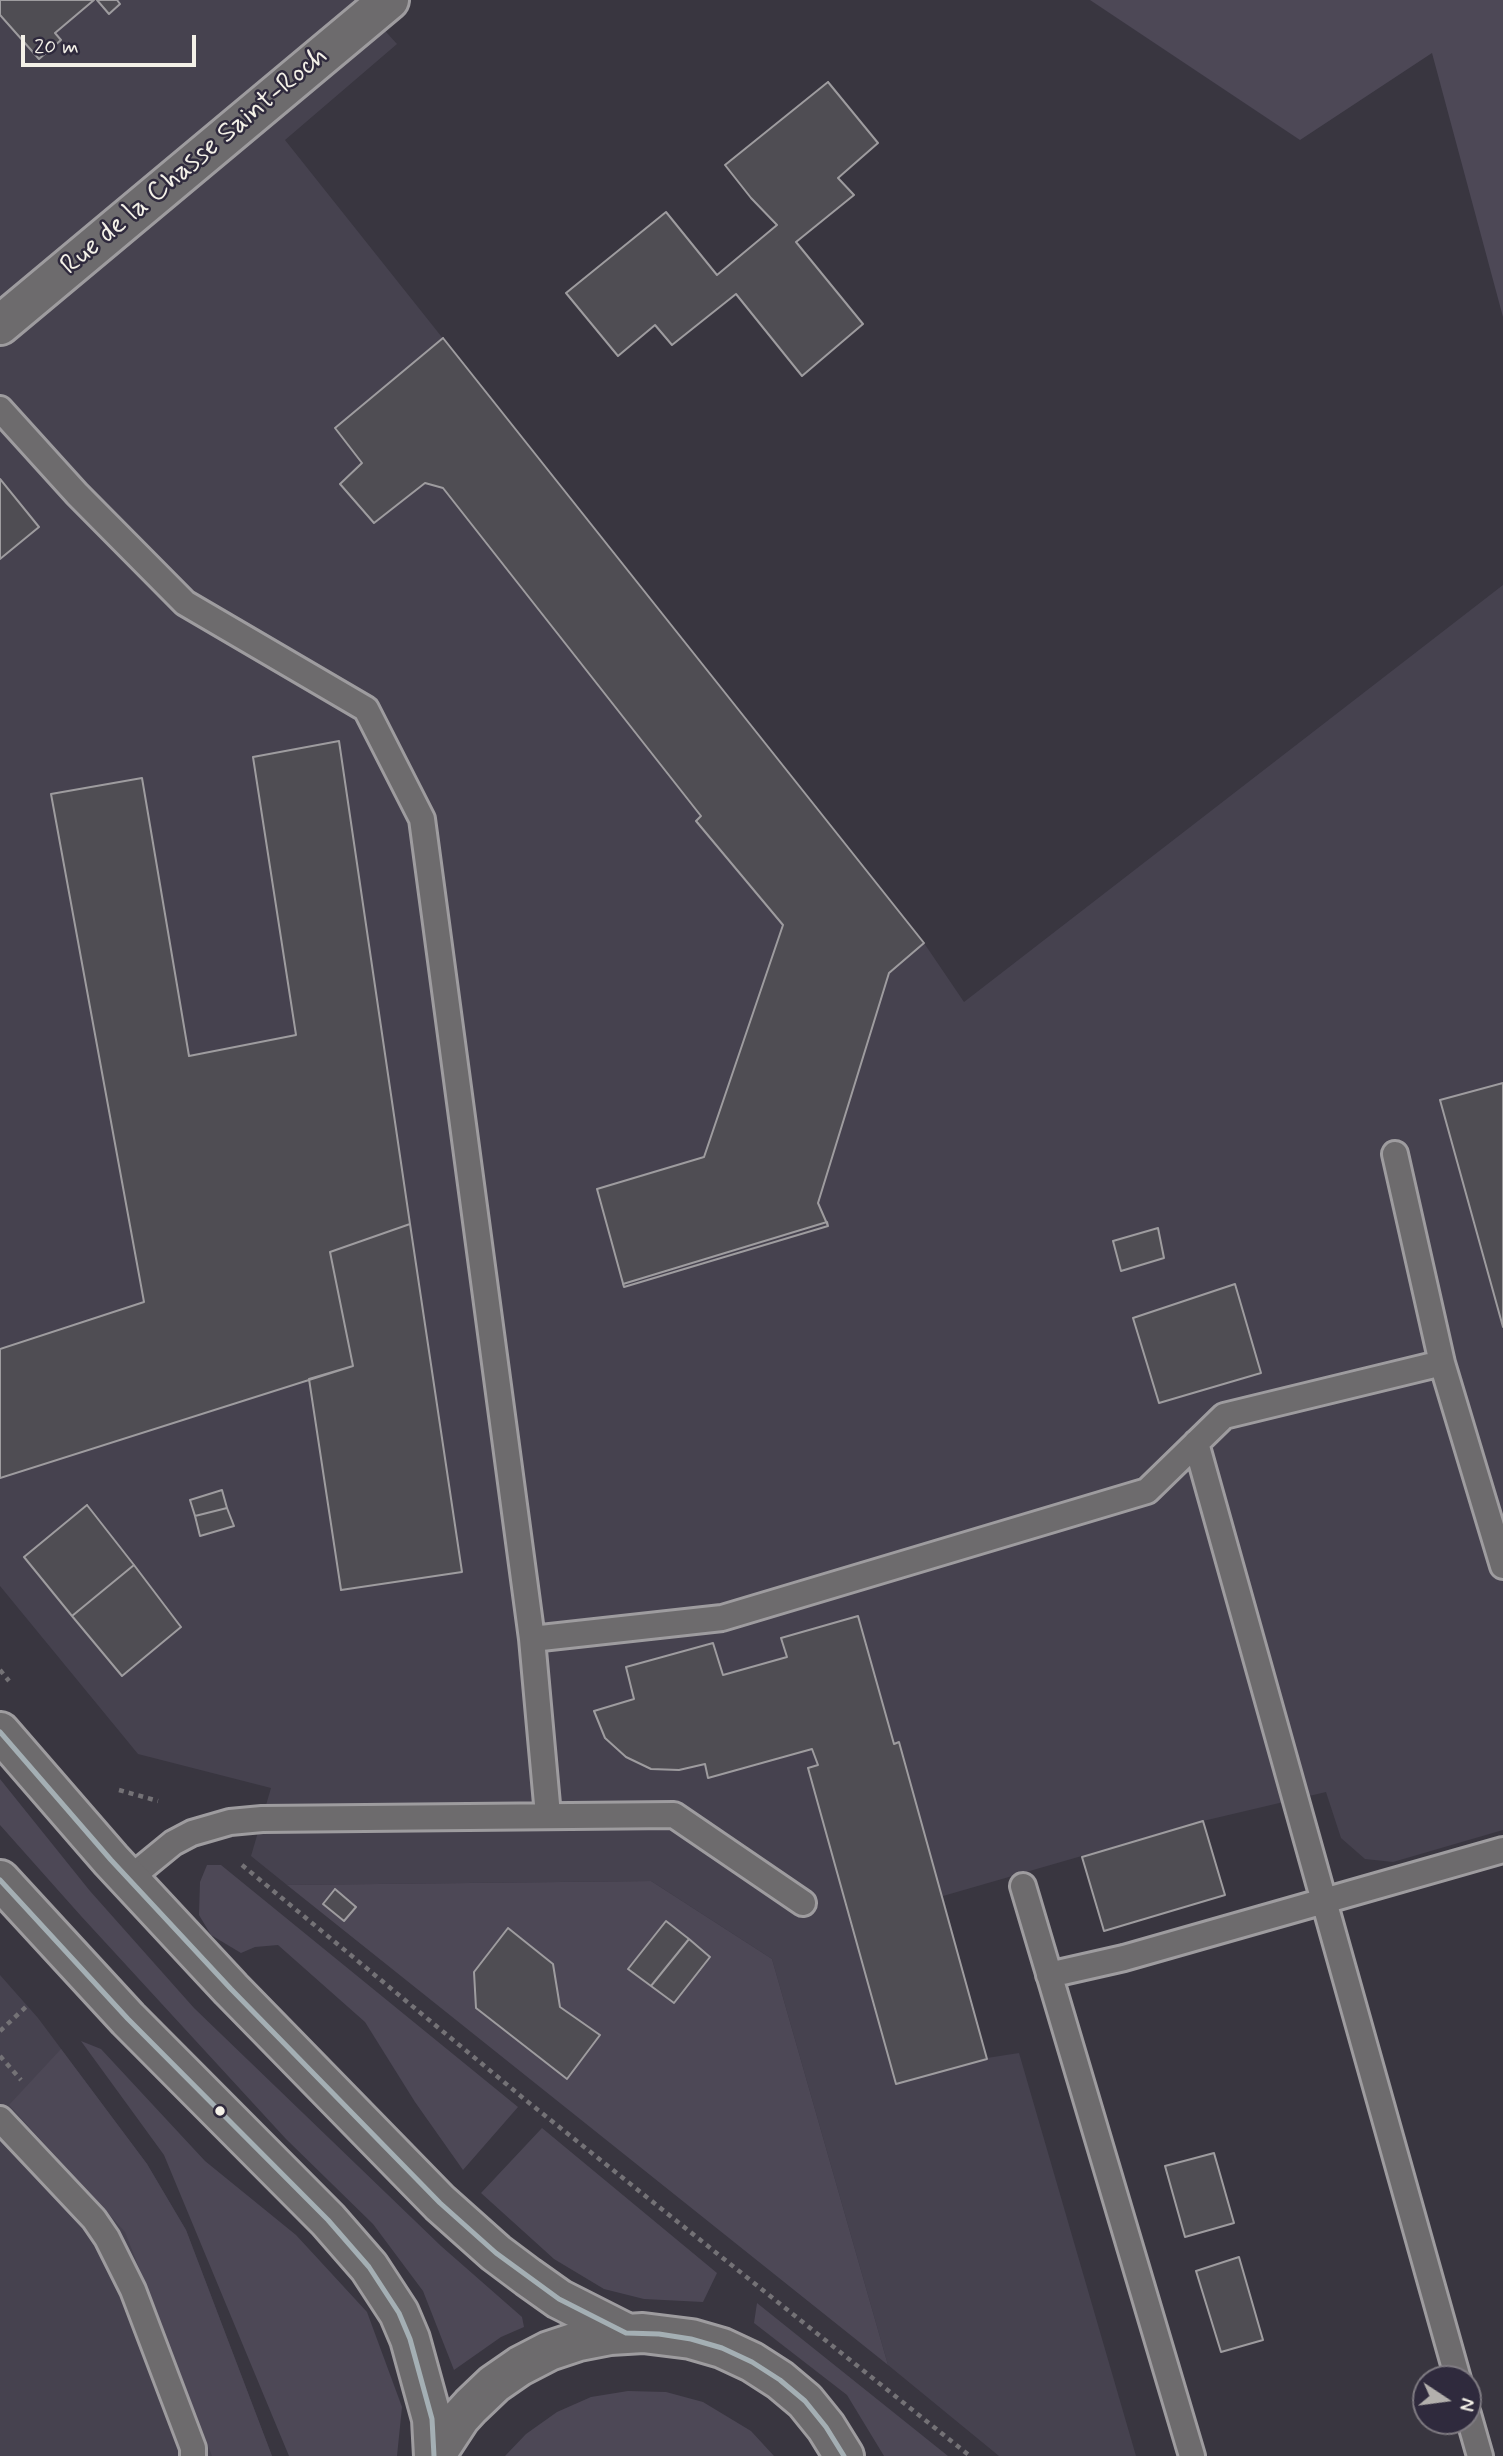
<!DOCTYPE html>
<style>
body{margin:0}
#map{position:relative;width:1503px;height:2456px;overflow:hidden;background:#393640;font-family:Mynerve,sans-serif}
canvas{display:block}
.north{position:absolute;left:1412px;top:2365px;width:70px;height:70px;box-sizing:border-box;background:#2f2a3d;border:2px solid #7e7a81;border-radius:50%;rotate:103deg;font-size:19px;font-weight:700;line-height:28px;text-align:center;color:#f4f1e8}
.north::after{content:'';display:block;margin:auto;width:24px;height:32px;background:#b3b0ad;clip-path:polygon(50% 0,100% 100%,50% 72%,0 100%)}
.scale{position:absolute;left:21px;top:35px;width:175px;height:32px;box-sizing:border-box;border:4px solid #f4f1e8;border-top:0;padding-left:9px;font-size:21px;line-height:24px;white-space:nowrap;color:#f4f1e8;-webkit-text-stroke:5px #2f2a3d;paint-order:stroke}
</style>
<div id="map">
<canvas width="1503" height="2456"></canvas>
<div class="north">N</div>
<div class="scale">20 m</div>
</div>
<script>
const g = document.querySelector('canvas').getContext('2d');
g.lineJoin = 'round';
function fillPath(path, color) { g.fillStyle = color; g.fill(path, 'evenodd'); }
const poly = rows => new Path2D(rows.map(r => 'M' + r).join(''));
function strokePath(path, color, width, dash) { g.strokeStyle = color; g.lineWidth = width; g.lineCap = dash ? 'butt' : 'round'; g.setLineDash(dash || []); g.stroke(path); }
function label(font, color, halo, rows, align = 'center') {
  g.font = font + ' Mynerve,sans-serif'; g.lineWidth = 5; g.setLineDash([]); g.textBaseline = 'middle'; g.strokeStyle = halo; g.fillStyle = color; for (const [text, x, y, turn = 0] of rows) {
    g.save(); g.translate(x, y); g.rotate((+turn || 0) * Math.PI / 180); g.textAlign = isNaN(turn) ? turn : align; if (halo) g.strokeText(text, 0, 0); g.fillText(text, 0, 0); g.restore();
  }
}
const built = poly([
 [0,0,357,0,397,44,285,140,924,943,964,1002,1503,585,1503,1830,1393,1862,1365,1859,1341,1838,1326,1792,1203,1821,943,1896,987,2058,1019,2053,1136,2456,999,2456,888,2365,772,1959,651,1881,287,1885,251,1856,271,1788,138,1754,0,1586],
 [0,1975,38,2018,147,2164,186,2230,272,2456,0,2456]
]);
const green = poly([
 [1090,0,1503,0,1503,317,1432,53,1300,140],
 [0,1779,90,1891,194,2008,441,2246,522,2317,524,2327,501,2337,454,2370,423,2291,373,2224,286,2139,81,1916,0,1825],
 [207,1865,221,1865,518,2107,463,2170,415,2102,365,2022,278,1945,255,1947,241,1953,211,1935,199,1915,200,1882],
 [651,1881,772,1959,888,2365,287,1885],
 [81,2041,101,2049,205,2161,296,2235,367,2312,402,2407,397,2456,289,2456,164,2155],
 [61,2049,147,2164,186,2230,272,2456,212,2456,125,2232,9,2105],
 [542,2128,717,2273,703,2302,644,2299,604,2289,554,2259,481,2193],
 [757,2303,948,2456,884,2456,847,2395,754,2323],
 [628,2391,666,2392,703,2402,751,2431,774,2456,505,2456,526,2434,557,2412,591,2397]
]);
const building = poly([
 [0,0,94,0,55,33,61,40,39,59,0,15,0,0],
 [97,0,117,0,120,4,109,14,97,0],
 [828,82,878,143,838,178,854,195,796,242,863,324,802,376,736,294,672,345,655,325,618,356,566,293,666,212,717,275,777,225,751,198,725,165,828,82],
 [443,338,924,943,889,973,818,1203,828,1226,624,1287,597,1189,704,1157,783,925,696,821,701,816,443,488,425,483,374,523,340,484,362,463,335,428,443,338],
 [0,479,39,527,0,559,0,479],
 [339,741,410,1224,330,1252,353,1366,0,1478,0,1349,144,1302,51,794,142,778,189,1056,296,1035,253,757,339,741],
 [1503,1083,1503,1327,1440,1100,1503,1083],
 [827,1222,828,1226,624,1287,623,1284,827,1222],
 [410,1224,462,1572,341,1590,309,1379,353,1366,330,1252,410,1224],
 [1158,1228,1164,1258,1121,1271,1113,1241,1158,1228],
 [1235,1284,1261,1373,1159,1403,1133,1318,1235,1284],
 [222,1490,227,1508,195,1516,190,1500,222,1490],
 [87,1505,134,1565,72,1616,24,1557,87,1505],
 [227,1508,234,1526,200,1536,195,1516,227,1508],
 [134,1565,181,1627,122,1676,72,1616,134,1565],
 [858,1616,894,1744,899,1742,987,2059,896,2084,808,1768,818,1765,812,1749,708,1778,705,1764,679,1770,651,1769,626,1757,605,1738,594,1711,634,1699,626,1667,713,1643,723,1675,787,1657,781,1638,858,1616],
 [1203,1821,1225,1895,1104,1931,1082,1857,1203,1821],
 [335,1889,356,1907,344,1921,323,1904,335,1889],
 [666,1921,689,1939,651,1986,628,1969,666,1921],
 [508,1928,553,1964,560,2007,600,2035,567,2079,476,2008,474,1972,508,1928],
 [689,1939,710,1957,674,2003,651,1986,689,1939],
 [1214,2153,1234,2223,1185,2237,1165,2166,1214,2153],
 [1239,2257,1263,2340,1221,2352,1196,2271,1239,2257]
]);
const path = poly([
 [0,1670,9,1681],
 [119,1790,158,1801],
 [242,1865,528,2102,970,2456],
 [0,2031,28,2005],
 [0,2056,21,2080]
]);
const lane = poly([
 [0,409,77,494,185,603,366,709,422,819,532,1639,548,1815],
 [1442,1363,1503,1566],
 [532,1639,722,1618,1147,1491,1224,1416,1442,1363,1395,1154],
 [129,1879,173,1843,192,1833,230,1822,262,1819,674,1815,803,1903],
 [1023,1886,1192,2456],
 [1049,1975,1124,1958,1324,1901,1196,1443],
 [0,2119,94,2219,107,2238,133,2290,193,2448,193,2456],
 [1458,2379,1324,1901,1503,1850],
 [1468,2414,1480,2456]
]);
const street = poly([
 [0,325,389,0]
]);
const secondary = poly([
 [0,1732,111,1860,231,1989,440,2203,496,2253,528,2277,559,2299,626,2333],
 [0,1880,128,2019,328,2220,369,2267,399,2313,410,2339,432,2419,434,2456],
 [435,2456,460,2418,471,2406,494,2384,520,2366,549,2351,579,2341,610,2335,643,2333,691,2339,722,2348,752,2362,780,2380,805,2401,826,2427,844,2456]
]);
const bus1 = poly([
 [0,1732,111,1860,231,1989,440,2203,496,2253,559,2299,626,2333,659,2334,691,2339,722,2348,752,2362,780,2380,805,2401,826,2427,844,2456],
 [0,1880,128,2019,328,2220,369,2267,399,2313,410,2339,432,2419,434,2456]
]);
const markers = [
 [220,2111,6,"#f4f1e8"]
];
const streetNames = [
 ["Rue de la Chasse Saint-Roch",195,162,-40]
];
fillPath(built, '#46424f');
fillPath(green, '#4d4856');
fillPath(building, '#4f4d53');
strokePath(building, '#9e9c9f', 2);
strokePath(lane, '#9e9c9f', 30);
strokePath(street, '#9e9c9f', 44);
strokePath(secondary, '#9e9c9f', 44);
strokePath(path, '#747276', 4.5, [5, 5]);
strokePath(lane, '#6d6b6d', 24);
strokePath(street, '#6d6b6d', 38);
strokePath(secondary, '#6d6b6d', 38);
strokePath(bus1, '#a4afb4', 5);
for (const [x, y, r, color] of markers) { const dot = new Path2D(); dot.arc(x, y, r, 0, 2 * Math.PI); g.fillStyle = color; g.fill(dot); strokePath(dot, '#2f2a3d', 2.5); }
label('28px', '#f4f1e8', '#2f2a3d', streetNames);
</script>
